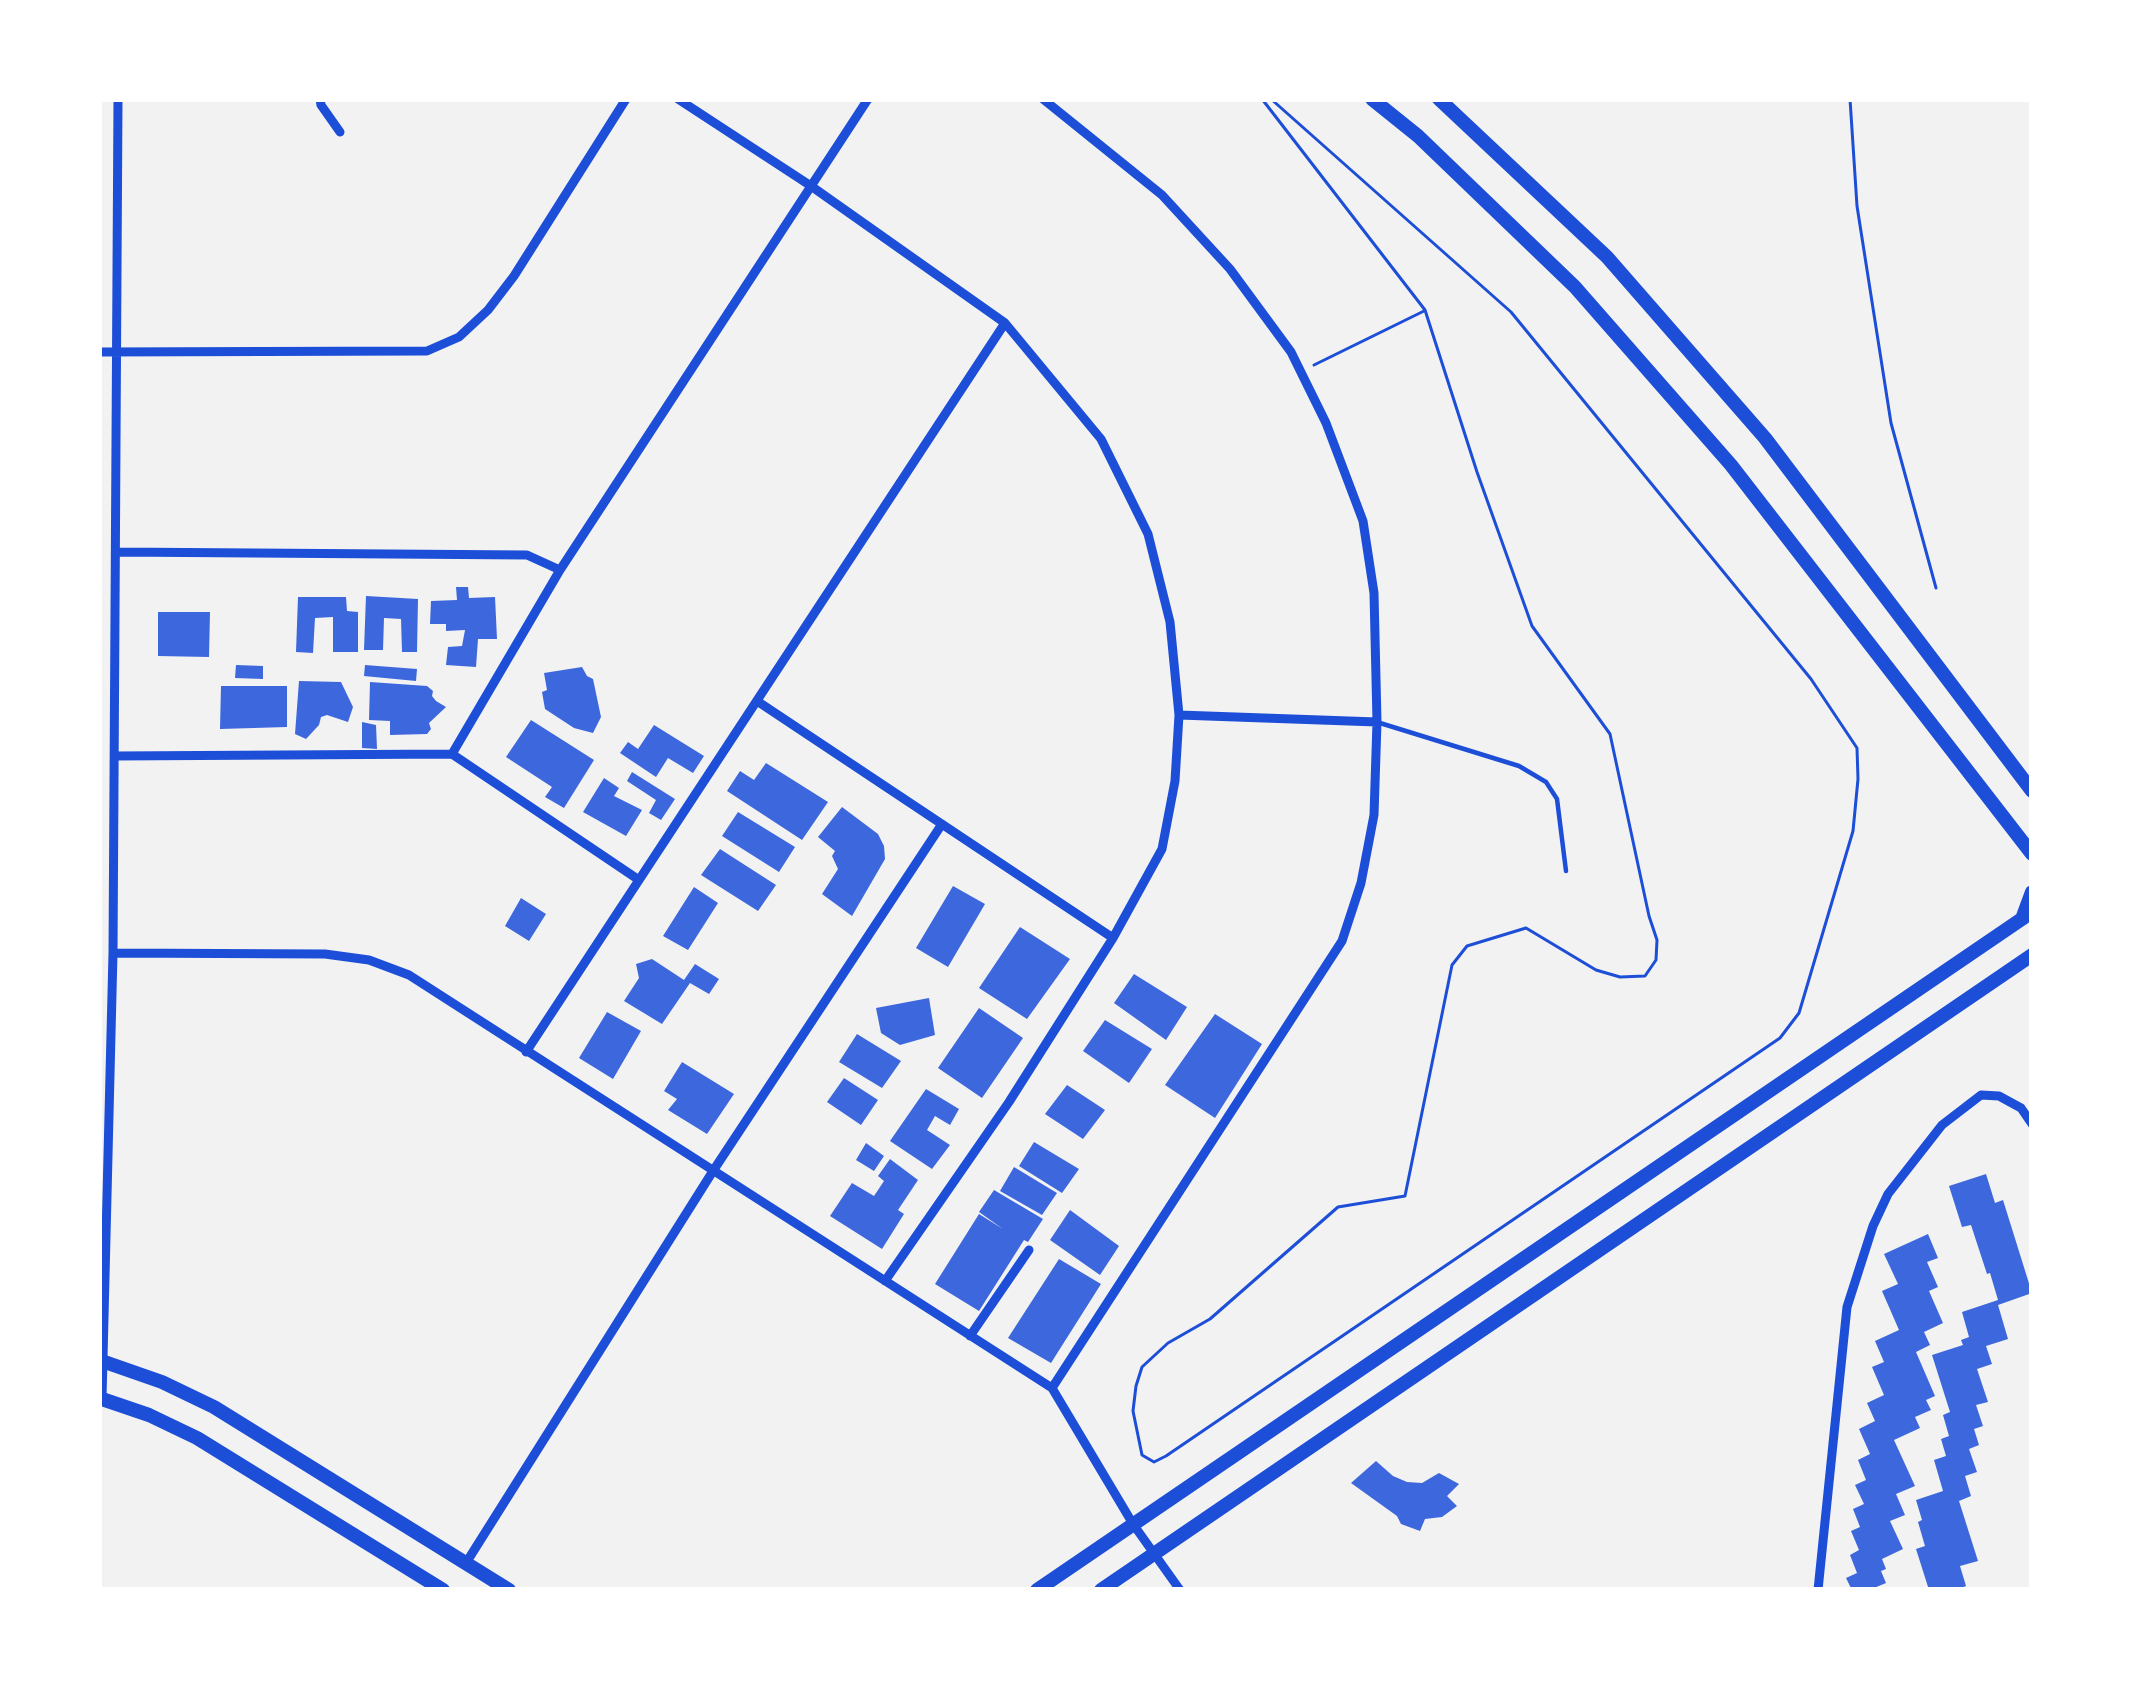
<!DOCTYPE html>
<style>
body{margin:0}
#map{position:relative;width:2131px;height:1689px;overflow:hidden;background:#f2f2f2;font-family:Cabin,sans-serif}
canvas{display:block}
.frame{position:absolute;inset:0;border:102px solid #fff;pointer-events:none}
</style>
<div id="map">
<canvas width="2131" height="1689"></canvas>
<div class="frame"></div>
</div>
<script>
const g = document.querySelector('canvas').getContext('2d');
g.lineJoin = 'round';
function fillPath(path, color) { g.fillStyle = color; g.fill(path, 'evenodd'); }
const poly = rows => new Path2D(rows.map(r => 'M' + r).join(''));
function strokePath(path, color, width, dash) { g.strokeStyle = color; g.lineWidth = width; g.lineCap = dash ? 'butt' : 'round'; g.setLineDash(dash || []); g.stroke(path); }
const building = poly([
 [456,587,468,587,469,598,495,597,497,639,478,639,476,667,446,665,448,647,462,646,465,630,446,631,446,624,430,624,431,601,457,600],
 [366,596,418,599,417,652,402,652,401,619,384,618,383,650,364,650],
 [298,597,346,597,347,611,358,612,358,652,333,652,333,617,315,618,313,653,296,652],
 [158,612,210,612,209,657,158,656],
 [236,665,263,666,263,679,235,678],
 [365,665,417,669,416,681,364,676],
 [582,667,587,676,593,679,601,717,593,733,574,728,545,709,542,692,547,690,544,673],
 [299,681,341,682,353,707,348,722,327,715,321,717,319,725,306,739,295,734],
 [370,682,427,686,433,691,432,696,436,701,446,707,429,723,431,729,427,734,390,735,390,721,369,720],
 [221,686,287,686,287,727,220,729],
 [531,720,594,760,564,808,545,797,552,787,506,757],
 [362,722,376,725,377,749,362,748],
 [654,725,704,756,693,773,668,758,656,777,620,753,628,742,638,749],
 [766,763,828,802,802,840,727,791,740,771,754,780],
 [632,772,675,799,661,820,649,813,656,800,627,781],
 [604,778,619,788,614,796,642,810,626,836,583,812],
 [842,807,878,834,884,846,885,859,852,916,822,894,838,869,832,856,835,851,818,837],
 [738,812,795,847,779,872,722,836],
 [720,849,776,885,758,911,701,875],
 [953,886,985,904,948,967,916,948],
 [694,887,718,903,688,950,663,936],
 [521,898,546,914,529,941,505,926],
 [1020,927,1070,959,1027,1019,979,988],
 [652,959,684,980,695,964,719,979,709,994,690,983,662,1024,624,1001,639,978,636,964],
 [1134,974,1187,1007,1166,1040,1114,1003],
 [929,998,935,1035,900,1045,881,1033,876,1008],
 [979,1008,1023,1038,982,1098,938,1068],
 [607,1012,641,1031,613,1079,579,1058],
 [1215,1014,1262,1044,1215,1118,1165,1085],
 [1105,1020,1152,1049,1129,1083,1083,1051],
 [857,1034,901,1061,882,1088,839,1062],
 [682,1062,734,1094,707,1134,668,1110,677,1099,664,1091],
 [844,1078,878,1100,861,1125,827,1102],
 [1067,1085,1105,1110,1083,1139,1045,1114],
 [926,1089,959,1109,950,1125,935,1116,927,1130,950,1145,932,1169,890,1141],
 [1034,1142,1079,1169,1062,1193,1019,1166],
 [866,1143,884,1156,874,1171,856,1160],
 [890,1159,918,1180,898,1210,904,1214,882,1249,830,1216,852,1183,874,1196,884,1181,878,1176],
 [1014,1167,1057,1193,1042,1215,1000,1191],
 [1986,1174,1995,1203,2003,1200,2032,1293,1998,1305,2008,1339,1986,1346,1992,1364,1977,1369,1988,1402,1976,1405,1983,1426,1974,1429,1979,1445,1969,1449,1977,1472,1965,1476,1971,1496,1959,1501,1978,1561,1960,1566,1966,1586,1956,1590,1929,1590,1916,1549,1925,1546,1918,1522,1922,1520,1916,1500,1943,1491,1934,1460,1946,1456,1941,1439,1949,1436,1943,1415,1950,1412,1932,1355,1963,1345,1961,1340,1969,1337,1962,1312,1998,1300,1990,1273,1987,1274,1971,1225,1962,1227,1949,1186],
 [994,1190,1043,1219,1028,1242,1024,1240,979,1311,935,1284,979,1214,1003,1229,979,1212],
 [1070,1210,1119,1246,1100,1275,1050,1240],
 [1928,1234,1938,1258,1927,1262,1938,1287,1929,1291,1943,1323,1924,1332,1930,1345,1916,1352,1935,1396,1926,1400,1931,1410,1915,1417,1920,1428,1894,1440,1915,1486,1896,1494,1905,1515,1890,1521,1903,1549,1882,1559,1886,1569,1881,1571,1886,1583,1869,1590,1852,1590,1846,1578,1857,1573,1850,1555,1859,1550,1851,1531,1860,1527,1853,1509,1864,1504,1855,1485,1866,1480,1858,1460,1870,1454,1859,1429,1875,1421,1867,1403,1884,1395,1872,1367,1884,1362,1875,1341,1899,1330,1882,1291,1898,1284,1884,1254],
 [1059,1259,1101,1284,1051,1363,1008,1338],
 [1376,1461,1393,1476,1407,1482,1422,1483,1439,1473,1459,1484,1447,1496,1457,1506,1442,1517,1425,1519,1420,1531,1401,1524,1397,1516,1351,1483]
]);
const path = poly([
 [1262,99,1425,310,1477,472,1532,626,1610,734,1649,916,1657,940,1656,960,1645,976,1620,977,1596,970,1526,928,1467,946,1452,965,1405,1196,1338,1207,1210,1319,1168,1343,1142,1367,1136,1386,1133,1411,1142,1455,1154,1462,1166,1456,1780,1038,1799,1013,1853,831,1858,779,1857,748,1811,679,1511,312,1271,99],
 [1850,99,1857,206,1891,423,1936,588],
 [1314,365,1424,311]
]);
const service = poly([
 [1380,723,1519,766,1546,782,1557,799,1566,871]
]);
const minor = poly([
 [320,99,321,105,340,132],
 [678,99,811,186,1005,323,1101,439,1148,534,1170,622,1179,715,1175,781,1162,849,1113,938,1009,1102,885,1281],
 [1043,99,1162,195,1230,269,1291,352,1326,423,1363,521,1374,593,1377,722,1374,815,1361,883,1342,941,1052,1388],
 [99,352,427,351,459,337,488,310,514,276,626,99],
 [117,552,527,555,560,570],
 [757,701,1113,938],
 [1179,715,1377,722],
 [452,754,560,570,868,99],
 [115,756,452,754,639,880],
 [113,953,325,954,369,960,409,975,1052,1388,1133,1524,1180,1590],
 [526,1052,1005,323],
 [970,1336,1029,1250],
 [102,1398,113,953,118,99],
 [466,1563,713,1171,942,824],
 [1818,1590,1847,1307,1873,1226,1888,1194,1942,1125,1981,1095,1999,1096,2021,1108,2032,1124]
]);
const secondary = poly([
 [1372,99,1418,136,1575,287,1731,465,2032,854],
 [1439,99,1607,257,1765,438,2032,791],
 [2022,919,2032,892],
 [99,1360,162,1382,214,1407,509,1590],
 [99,1398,149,1415,197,1438,443,1590],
 [1037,1590,2032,912],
 [1101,1590,2032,955]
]);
fillPath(building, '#3d67dc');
strokePath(path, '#1d4ed8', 3);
strokePath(service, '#1d4ed8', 4.5);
strokePath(minor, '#1d4ed8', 9);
strokePath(secondary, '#1d4ed8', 14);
</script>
